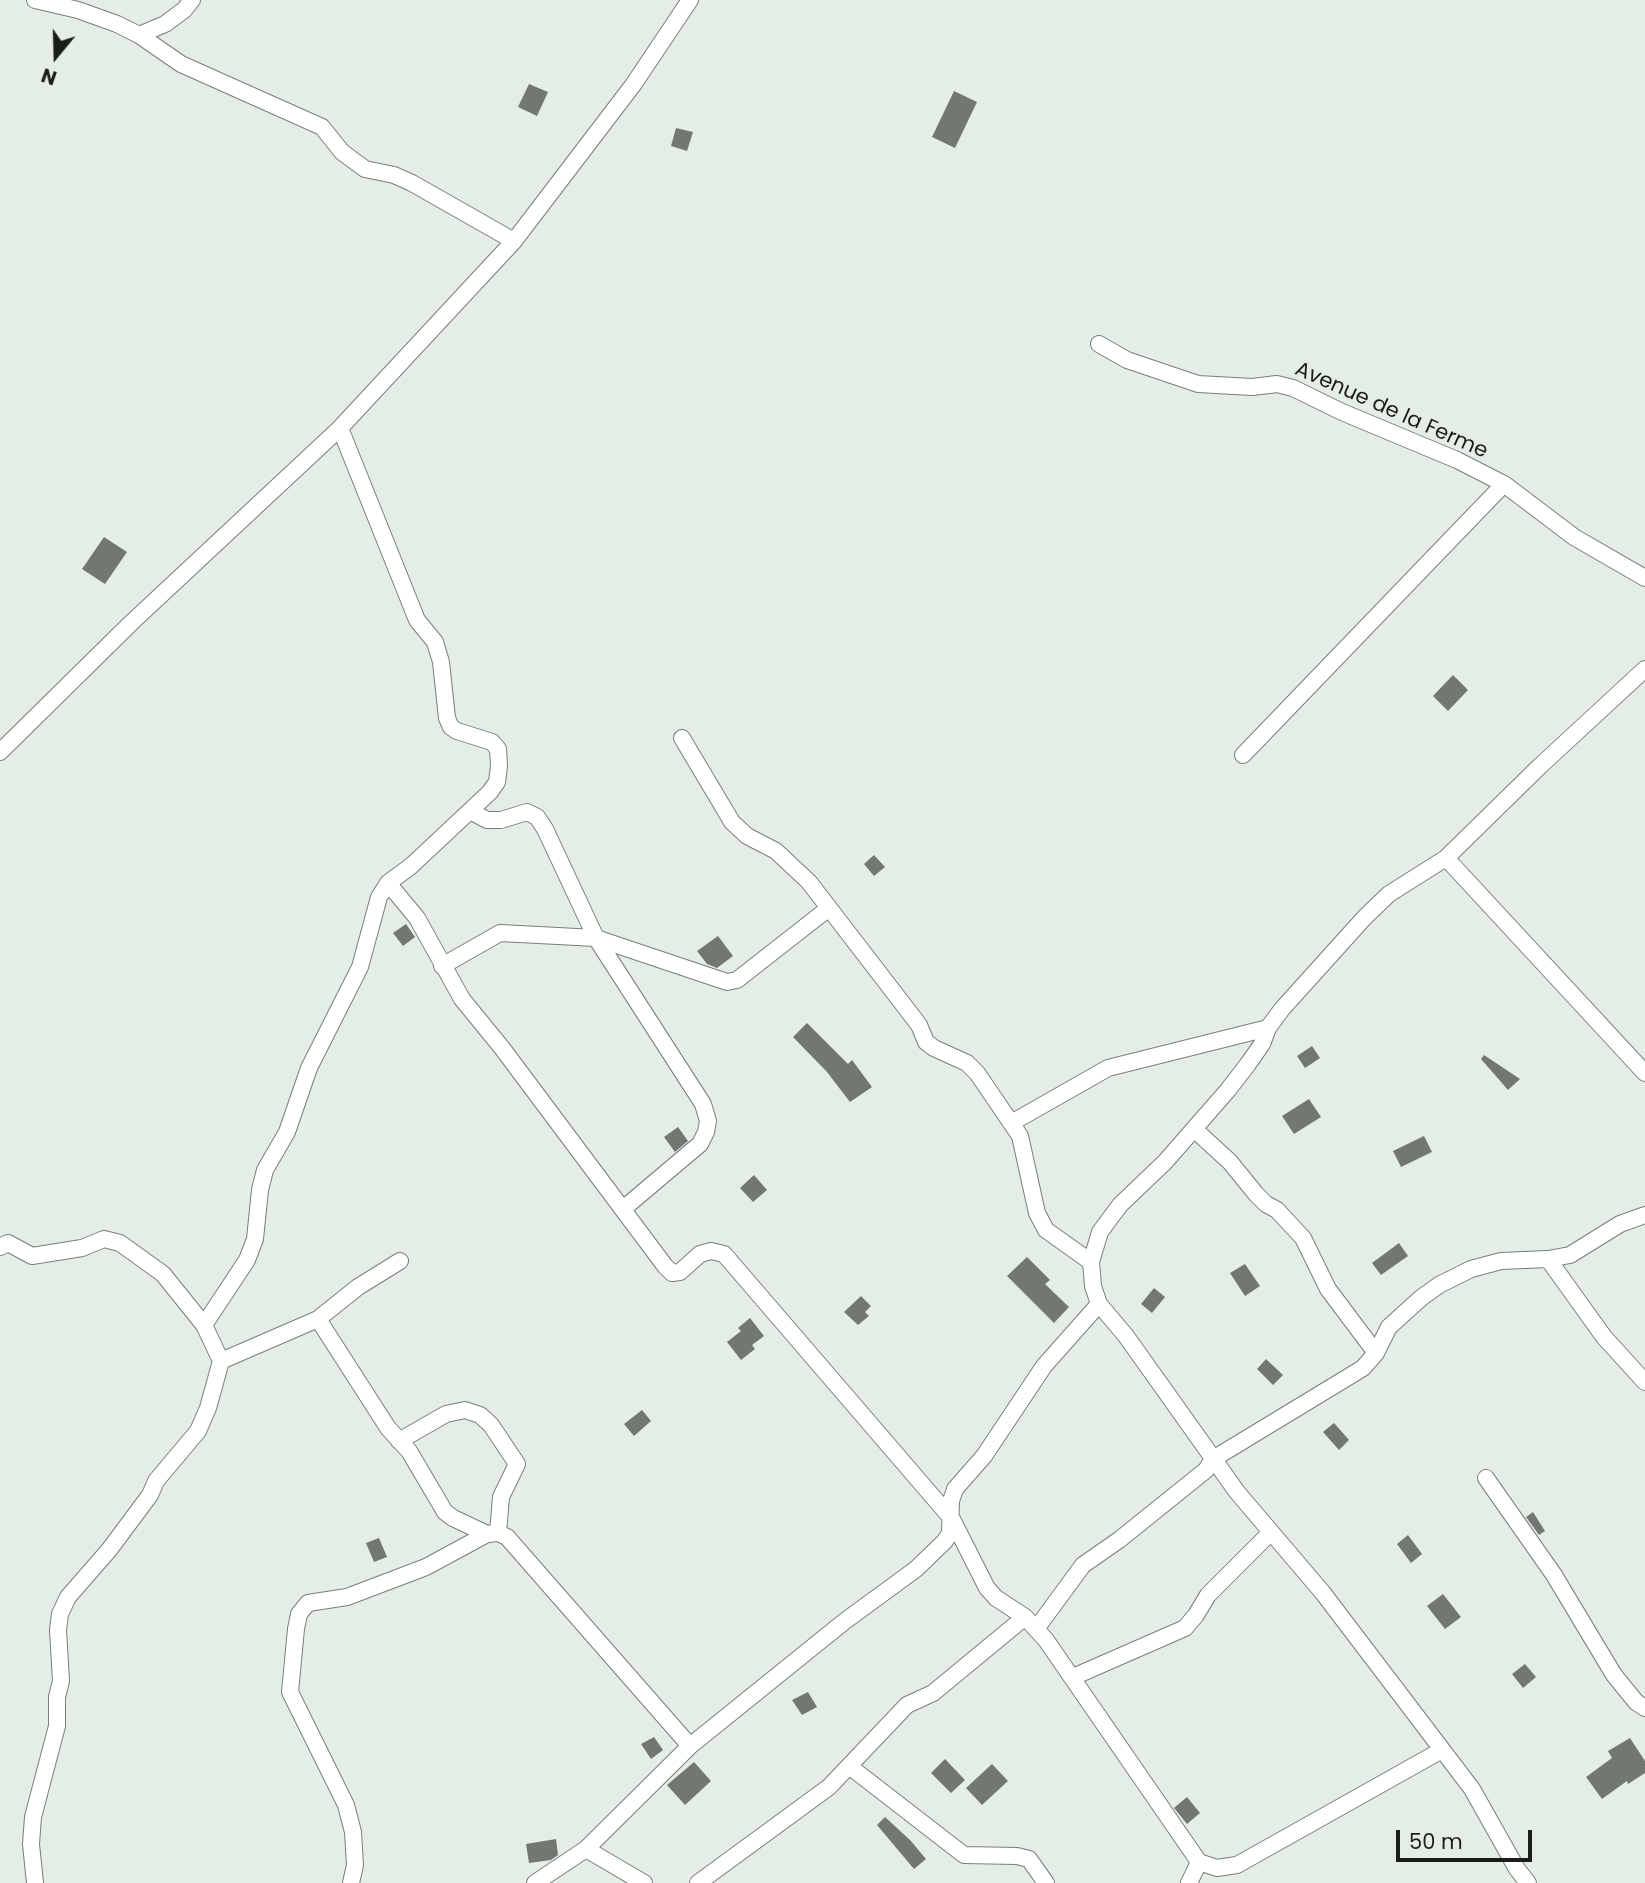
<!DOCTYPE html>
<style>
body{margin:0}
#map{position:relative;width:1645px;height:1883px;overflow:hidden;background:#e5eee6;font-family:Poppins,sans-serif}
canvas{display:block}
.north{position:absolute;left:21px;top:21px;width:70px;height:70px;-webkit-text-stroke:5px #e5eee6;paint-order:stroke;rotate:199deg;font-size:19px;font-weight:700;line-height:28px;text-align:center;color:#1a1e1b}
.north::after{content:'';display:block;margin:auto;width:24px;height:32px;background:#1a1e1b;clip-path:polygon(50% 0,100% 100%,50% 72%,0 100%)}
.scale{position:absolute;left:1396px;top:1830px;width:136px;height:32px;box-sizing:border-box;border:4px solid #1a1e1b;border-top:0;padding-left:9px;font-size:21px;line-height:24px;white-space:nowrap;color:#1a1e1b;-webkit-text-stroke:5px #e5eee6;paint-order:stroke}
</style>
<div id="map">
<canvas width="1645" height="1883"></canvas>
<div class="north">N</div>
<div class="scale">50 m</div>
</div>
<script>
const g = document.querySelector('canvas').getContext('2d');
g.lineJoin = 'round';
function fillPath(path, color) { g.fillStyle = color; g.fill(path, 'evenodd'); }
const poly = rows => new Path2D(rows.map(r => 'M' + r).join(''));
function strokePath(path, color, width, dash) { g.strokeStyle = color; g.lineWidth = width; g.lineCap = dash ? 'butt' : 'round'; g.setLineDash(dash || []); g.stroke(path); }
function label(font, color, halo, rows, align = 'center') {
  g.font = font + ' Poppins,sans-serif'; g.lineWidth = 5; g.setLineDash([]); g.textBaseline = 'middle'; g.strokeStyle = halo; g.fillStyle = color; for (const [text, x, y, turn = 0] of rows) {
    g.save(); g.translate(x, y); g.rotate((+turn || 0) * Math.PI / 180); g.textAlign = isNaN(turn) ? turn : align; if (halo) g.strokeText(text, 0, 0); g.fillText(text, 0, 0); g.restore();
  }
}
const building = poly([
 [529,84,548,92,537,116,518,107],
 [954,91,977,102,955,148,932,137],
 [676,128,693,132,687,151,671,146],
 [104,537,127,552,105,584,82,569],
 [1453,675,1468,690,1448,711,1433,696],
 [874,855,885,867,874,876,864,864],
 [406,924,415,937,403,946,393,933],
 [718,936,733,956,717,968,707,964,697,951],
 [807,1023,848,1064,852,1060,872,1087,850,1102,827,1072,793,1037],
 [1312,1046,1320,1058,1305,1068,1297,1056],
 [1484,1055,1520,1079,1508,1090,1481,1059],
 [1309,1099,1321,1117,1294,1134,1282,1116],
 [678,1127,688,1141,675,1152,664,1137],
 [1424,1136,1432,1152,1401,1167,1393,1151],
 [754,1175,767,1190,753,1202,740,1188],
 [1399,1243,1408,1256,1381,1275,1372,1263],
 [1027,1257,1050,1280,1045,1284,1069,1307,1054,1323,1007,1276],
 [1245,1264,1260,1286,1245,1296,1230,1273],
 [1154,1288,1165,1297,1152,1313,1141,1304],
 [861,1296,871,1306,865,1312,869,1316,858,1325,844,1312],
 [750,1318,764,1336,752,1345,755,1349,741,1360,727,1342,741,1331,738,1328],
 [1266,1359,1283,1375,1273,1385,1257,1369],
 [642,1410,651,1421,634,1436,624,1424],
 [1334,1423,1349,1440,1339,1450,1323,1432],
 [1533,1512,1545,1531,1539,1535,1526,1517],
 [1408,1535,1422,1554,1411,1563,1397,1544],
 [379,1538,387,1557,374,1562,366,1543],
 [1443,1594,1461,1617,1445,1629,1427,1606],
 [1525,1664,1536,1677,1523,1688,1512,1674],
 [808,1692,817,1707,802,1715,792,1700],
 [654,1737,663,1750,651,1759,641,1744],
 [1630,1738,1645,1761,1645,1773,1628,1784,1627,1781,1602,1799,1586,1777,1612,1758,1608,1751],
 [945,1759,965,1780,951,1793,931,1773],
 [694,1762,711,1781,685,1805,667,1785],
 [992,1764,1008,1781,982,1805,966,1788],
 [1187,1797,1200,1813,1187,1824,1174,1808],
 [885,1817,910,1840,926,1859,914,1869,877,1825],
 [556,1839,558,1855,551,1860,529,1863,526,1844]
]);
const street = poly([
 [35,0,78,10,117,24,139,35,181,64,322,127,342,152,365,169,394,175,412,183,514,241],
 [139,35,165,24,184,10,192,0],
 [1099,344,1127,360,1198,384,1252,387,1277,384,1293,388,1342,412,1457,460,1504,484,1574,537,1645,578],
 [682,738,732,822,747,836,776,851,809,882,919,1025,926,1042,934,1048,967,1063,977,1073,1020,1136,1037,1213,1046,1230,1091,1262],
 [0,752,131,623,340,428,514,241,633,85,690,0],
 [1243,755,1504,484],
 [470,811,487,820,501,820,527,812,537,817,545,829,596,938,703,1104,708,1121,706,1132,700,1144,623,1209],
 [1446,858,1645,1073],
 [388,883,417,918,462,999,502,1048,665,1266,672,1273,680,1272,700,1254,711,1251,724,1254,952,1519,987,1588,996,1598,1025,1617,1046,1640,1199,1862,1217,1868,1237,1865,1442,1750],
 [442,966,500,933,596,938,727,982,737,980,829,908],
 [1013,1122,1108,1068,1268,1028],
 [1194,1129,1230,1162,1256,1194,1266,1204,1277,1210,1303,1238,1328,1289,1376,1353],
 [0,1247,8,1243,32,1256,82,1248,104,1239,120,1243,163,1274,204,1325],
 [1548,1259,1604,1337,1645,1382],
 [1099,1304,1126,1336,1237,1492,1323,1593,1472,1789,1517,1869,1528,1883],
 [318,1319,388,1428,409,1451,445,1512,453,1518,487,1534],
 [221,1361,318,1319,358,1287,400,1261],
 [399,1441,446,1414,465,1410,480,1415,491,1425,517,1464,501,1497,498,1533],
 [1486,1478,1554,1575,1614,1675,1636,1702,1645,1708],
 [1036,1629,1083,1565,1119,1540,1206,1470,1213,1459,1363,1368,1376,1353,1389,1327,1421,1298,1439,1285,1471,1269,1501,1261,1548,1259,1570,1255,1620,1224,1645,1215],
 [1073,1677,1185,1628,1196,1615,1208,1595,1271,1532],
 [849,1766,964,1855,1017,1856,1029,1859,1046,1883],
 [586,1849,644,1883],
 [35,1883,31,1844,33,1817,57,1726,57,1697,61,1681,58,1630,60,1614,68,1597,109,1550,150,1495,156,1481,198,1431,208,1408,221,1361,204,1325,247,1260,255,1239,260,1190,265,1170,287,1132,309,1068,360,967,379,897,388,883,411,866,490,792,497,782,499,766,498,749,492,742,457,731,451,727,447,718,441,662,435,642,417,620,340,428],
 [351,1883,355,1865,353,1832,346,1805,290,1692,296,1629,299,1614,308,1603,347,1597,426,1567,487,1534,498,1533,507,1537,690,1746],
 [535,1883,586,1849,690,1746,845,1621,916,1569,945,1541,950,1533,951,1501,955,1489,984,1456,1044,1366,1099,1304,1093,1286,1091,1262,1100,1232,1120,1205,1165,1162,1228,1090,1248,1064,1262,1044,1268,1028,1282,1009,1365,917,1389,894,1446,858,1540,766,1645,669],
 [698,1883,829,1787,907,1705,933,1693,1025,1617],
 [1189,1883,1199,1862]
]);
const streetNames = [
 ["Avenue de la Ferme",1391,411,24]
];
fillPath(building, '#707871');
strokePath(street, '#777f78', 18);
strokePath(street, '#fff', 16);
label('21px', '#1a1e1b', '#e5eee6', streetNames);
</script>
